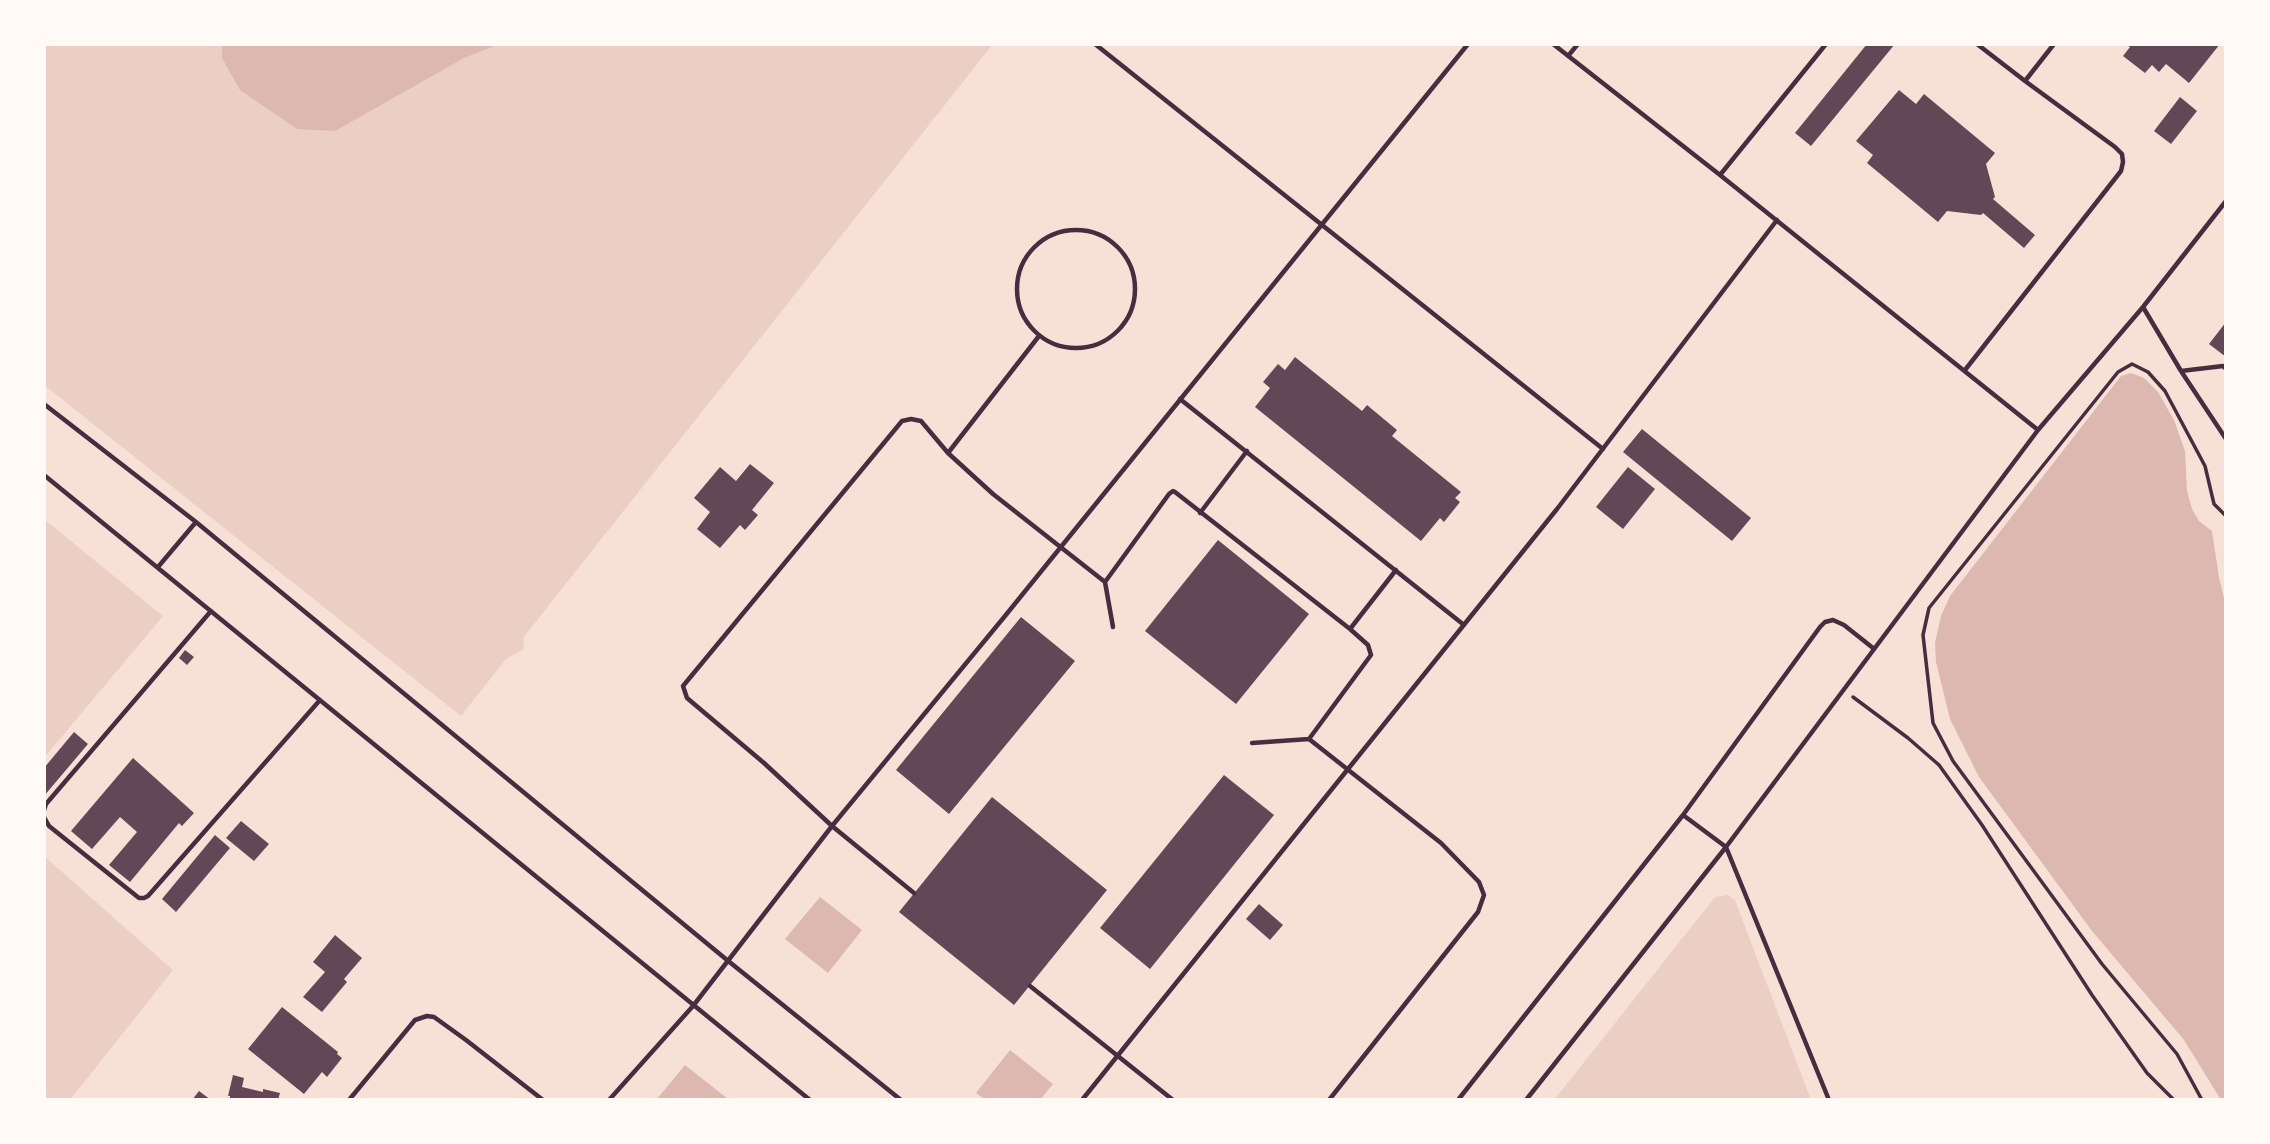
<!DOCTYPE html>
<style>
body{margin:0}
#map{position:relative;width:2270px;height:1144px;overflow:hidden;background:#f7e1d7;font-family:"Work Sans",sans-serif}
canvas{display:block}
.frame{position:absolute;inset:0;border:46px solid #fffaf5;pointer-events:none}
</style>
<div id="map">
<canvas width="2270" height="1144"></canvas>
<div class="frame"></div>
</div>
<script>
const g = document.querySelector('canvas').getContext('2d');
g.lineJoin = 'round';
function fillPath(path, color) { g.fillStyle = color; g.fill(path, 'evenodd'); }
const poly = rows => new Path2D(rows.map(r => 'M' + r).join(''));
function strokePath(path, color, width, dash) { g.strokeStyle = color; g.lineWidth = width; g.lineCap = dash ? 'butt' : 'round'; g.setLineDash(dash || []); g.stroke(path); }
const green = poly([
 [44,44,993,44,523,638,524,649,506,659,461,716,44,385],
 [44,519,163,616,44,758],
 [44,856,173,970,70,1100,44,1100],
 [1728,895,1735,900,1811,1100,1554,1100,1715,897]
]);
const water = poly([
 [222,44,499,44,464,58,335,131,297,129,240,90,222,58],
 [2131,373,2144,378,2158,392,2174,420,2185,451,2187,491,2192,509,2199,521,2212,531,2219,577,2226,607,2226,1100,2221,1100,2184,1040,2092,931,1979,777,1950,719,1936,662,1935,643,1941,616,1950,596,2121,376],
 [820,897,862,930,828,973,785,939],
 [1010,1050,1053,1084,1040,1100,986,1100,976,1093],
 [685,1065,728,1099,726,1100,656,1100]
]);
const building = poly([
 [1867,44,1895,44,1811,146,1795,133],
 [2125,44,2220,44,2189,83,2166,64,2159,72,2152,65,2145,73,2123,56,2130,47],
 [1899,90,1916,104,1924,94,1995,153,1986,164,1995,197,1993,199,2035,235,2024,248,1983,213,1981,215,1947,211,1938,222,1867,163,1873,155,1856,141],
 [2180,97,2197,111,2171,144,2154,131],
 [2226,322,2226,357,2209,344],
 [1295,357,1362,411,1367,405,1397,430,1392,436,1461,492,1455,498,1460,502,1444,522,1440,518,1421,541,1255,407,1270,388,1263,382,1278,364,1285,370],
 [1642,429,1751,518,1732,541,1623,452],
 [750,464,774,483,752,510,758,515,745,530,740,525,720,548,697,529,710,512,694,498,720,467,736,481],
 [1628,467,1655,489,1623,529,1596,507],
 [1218,540,1309,614,1236,704,1145,631],
 [1021,617,1075,661,949,814,896,770],
 [185,650,194,657,187,665,179,658],
 [74,732,88,744,44,796,44,768],
 [133,758,194,813,182,826,179,823,130,882,109,865,137,832,120,817,92,849,71,831],
 [1224,775,1274,815,1150,969,1100,928],
 [992,797,1107,890,1014,1005,899,912],
 [241,821,269,844,254,861,226,838],
 [215,835,230,848,176,912,162,899],
 [1259,904,1283,925,1270,940,1246,919],
 [335,935,362,958,344,979,347,982,322,1012,303,997,325,972,313,962],
 [282,1007,338,1052,337,1054,342,1058,327,1077,322,1072,304,1094,248,1049],
 [233,1075,244,1078,242,1087,263,1092,263,1089,280,1093,278,1100,230,1100,230,1096,228,1096],
 [199,1091,211,1100,192,1100]
]);
const path = poly([
 [1853,697,1908,738,1939,765,1982,825,2092,995,2147,1073,2174,1100],
 [2202,1100,2177,1054,2102,964,1953,761,1933,723,1923,635,1929,608,2118,372,2132,364,2148,372,2165,391,2205,466,2214,504,2226,516]
]);
const service = poly([
 [1095,44,1603,449],
 [1553,44,1720,175,2038,430,2143,307,2226,201],
 [1568,56,1578,44],
 [2025,81,2054,44],
 [1720,175,1826,44],
 '1017 289a59 59 0 1 1 118 0a59 59 0 1 1-118 0Z',
 [2143,307,2181,371,2226,439],
 [1965,370,2121,171,2123,162,2122,154,2115,147,2025,81,1977,44],
 [2181,371,2223,366,2226,369],
 [1180,399,1464,625],
 [44,404,196,522,727,960,901,1100],
 [948,453,1039,336],
 [44,475,810,1100],
 [1200,513,1247,451],
 [158,567,196,522],
 [1105,582,1113,627],
 [1350,629,1396,570],
 [1252,743,1309,739],
 [44,810,46,804,211,611],
 [1683,815,1726,847,1829,1100],
 [44,817,49,826,139,898,144,898,148,896,320,700],
 [914,893,832,826,764,763,687,698,683,686,902,421,911,419,921,421,948,453,993,494,1105,582,1169,494,1173,491,1175,492,1350,629,1368,645,1371,655,1309,739,1441,843,1479,882,1484,895,1478,912,1329,1100],
 [1030,986,1173,1100],
 [349,1100,415,1020,427,1016,434,1017,466,1040,543,1100],
 [609,1100,693,1006,832,826,1005,616,1468,44],
 [1082,1100,1557,509,1777,220],
 [1458,1100,1683,815,1820,627,1825,622,1833,620,1844,625,1873,648],
 [1526,1100,1726,847,2038,430]
]);
fillPath(green, '#ebcfc5');
fillPath(water, '#dcb8b0');
fillPath(building, '#644757');
strokePath(path, '#4a2c40', 3.5);
strokePath(service, '#4a2c40', 4.5);
</script>
